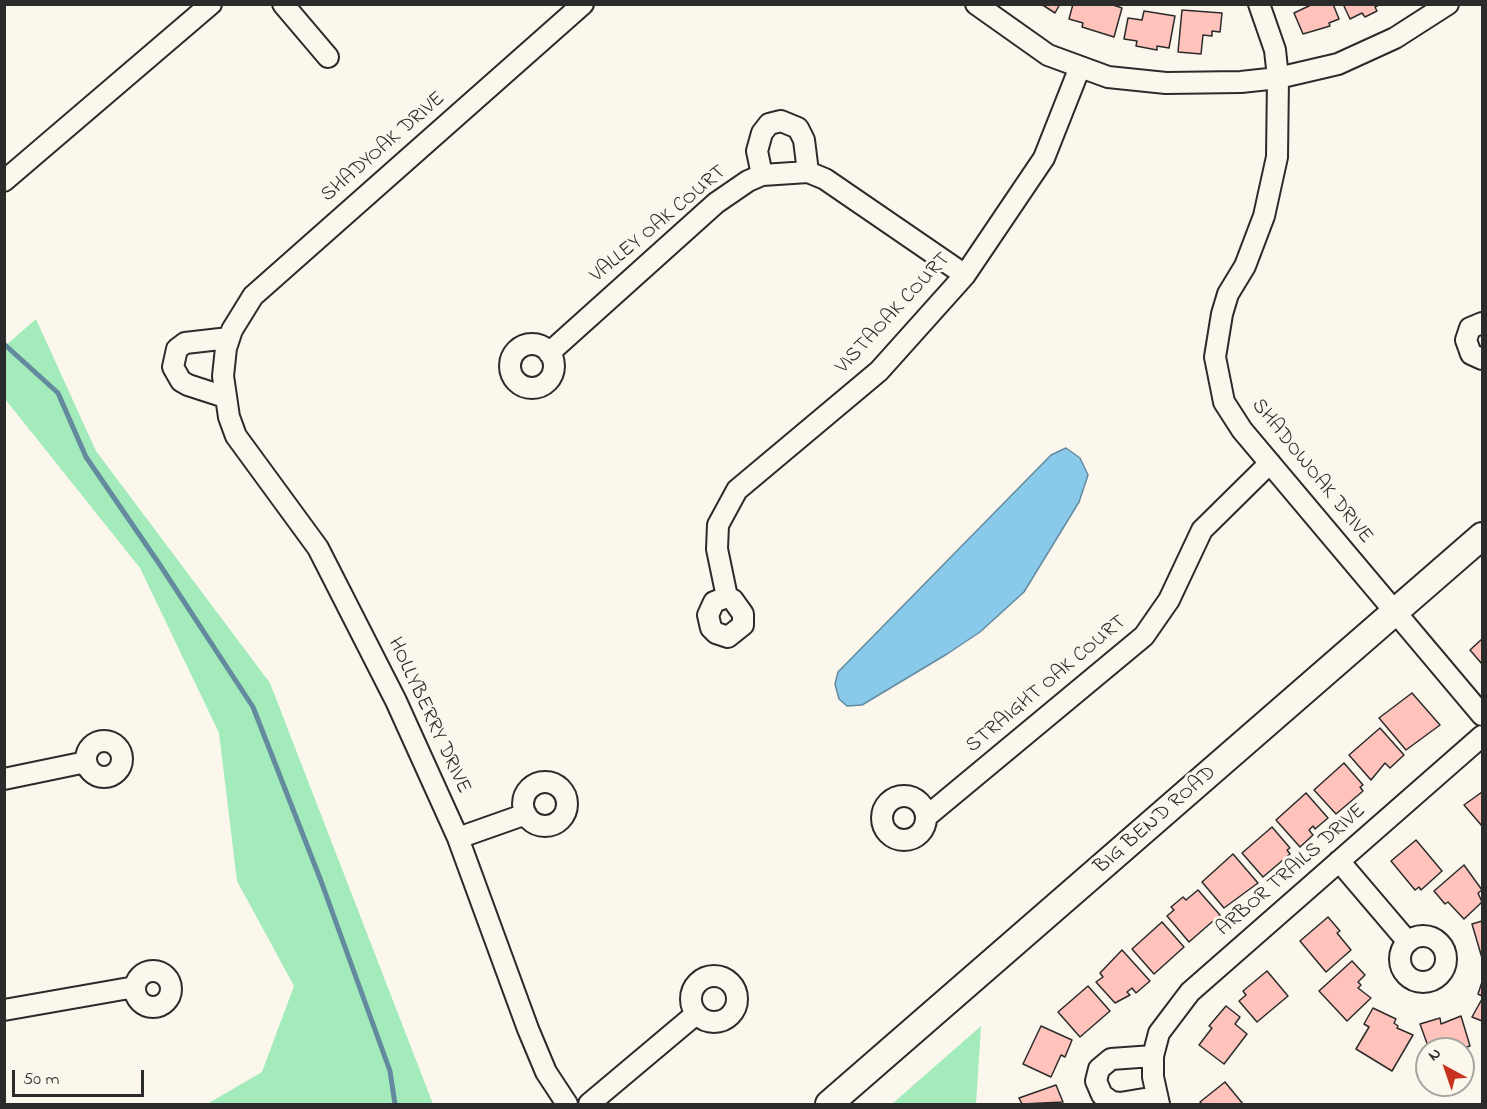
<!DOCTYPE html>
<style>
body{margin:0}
#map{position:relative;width:1487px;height:1109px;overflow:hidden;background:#fbf7ec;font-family:"Indie Flower",sans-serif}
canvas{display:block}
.frame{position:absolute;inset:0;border:6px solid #2b2b2b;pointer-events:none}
.north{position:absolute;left:1415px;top:1037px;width:60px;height:60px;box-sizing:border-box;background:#fbf7ec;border:2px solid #a8a59f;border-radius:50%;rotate:320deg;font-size:16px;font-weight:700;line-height:24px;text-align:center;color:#2b2b2b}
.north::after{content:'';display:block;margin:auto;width:21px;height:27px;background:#c8321e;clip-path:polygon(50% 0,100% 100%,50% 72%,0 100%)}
.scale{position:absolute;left:12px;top:1070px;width:132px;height:27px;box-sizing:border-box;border:3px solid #2b2b2b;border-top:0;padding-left:8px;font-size:18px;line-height:21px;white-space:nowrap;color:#2b2b2b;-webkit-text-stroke:4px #fbf7ec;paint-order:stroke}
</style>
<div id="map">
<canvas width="1487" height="1109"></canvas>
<div class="frame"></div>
<div class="north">N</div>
<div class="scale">50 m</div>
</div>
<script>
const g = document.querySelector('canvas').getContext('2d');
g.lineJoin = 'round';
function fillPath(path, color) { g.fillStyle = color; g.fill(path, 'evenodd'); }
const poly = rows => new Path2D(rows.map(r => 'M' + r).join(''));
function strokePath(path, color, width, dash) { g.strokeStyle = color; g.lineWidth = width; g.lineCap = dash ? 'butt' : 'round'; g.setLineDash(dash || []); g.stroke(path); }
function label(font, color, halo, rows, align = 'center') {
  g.font = font + ' "Indie Flower",sans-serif'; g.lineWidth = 6; g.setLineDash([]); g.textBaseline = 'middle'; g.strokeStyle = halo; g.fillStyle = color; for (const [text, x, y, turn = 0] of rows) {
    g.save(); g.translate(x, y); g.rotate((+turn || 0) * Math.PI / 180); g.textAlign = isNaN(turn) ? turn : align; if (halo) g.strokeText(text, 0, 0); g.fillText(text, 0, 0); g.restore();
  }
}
const green = poly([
 [36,319,96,451,270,683,433,1104,207,1104,262,1072,294,986,237,881,219,733,140,568,5,399,5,346],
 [981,1026,976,1104,892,1104]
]);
const water = poly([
 [1066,448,1080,458,1088,475,1079,502,1024,592,980,632,947,654,862,705,847,706,839,699,835,684,838,672,1051,455,1066,448]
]);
const stream = poly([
 [4,344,58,393,86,457,158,562,253,707,321,881,390,1071,395,1104]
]);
const building = poly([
 [1041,4,1060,4,1055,13,1041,4],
 [1073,4,1110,4,1122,8,1114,37,1082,27,1083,23,1069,19,1073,4],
 [1313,4,1333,4,1339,19,1329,23,1330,26,1303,34,1294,13,1313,4],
 [1343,4,1381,4,1375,7,1377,11,1365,17,1362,13,1350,19,1343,4],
 [1182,10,1222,13,1220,32,1212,31,1212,36,1203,35,1201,54,1178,52,1182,10],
 [1144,11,1175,16,1169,48,1157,46,1157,50,1136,46,1137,41,1124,39,1128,18,1142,20,1144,11],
 [1482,639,1482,664,1470,650,1482,639],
 [1412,693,1440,725,1406,750,1379,718,1412,693],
 [1380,728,1404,755,1390,768,1385,763,1371,780,1349,755,1380,728],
 [1344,763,1363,785,1360,787,1363,791,1336,814,1314,790,1344,763],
 [1482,792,1482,826,1464,805,1482,792],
 [1306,793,1328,818,1315,829,1313,826,1309,830,1313,835,1300,847,1276,820,1306,793],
 [1272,827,1290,848,1287,850,1290,854,1263,877,1242,853,1272,827],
 [1416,840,1442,871,1421,890,1419,887,1415,890,1391,861,1416,840],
 [1233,854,1258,883,1224,908,1202,882,1233,854],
 [1464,865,1482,890,1478,893,1482,902,1464,919,1448,902,1445,904,1434,891,1464,865],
 [1198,890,1220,915,1189,942,1167,916,1174,910,1171,907,1183,897,1186,900,1198,890],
 [1328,917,1340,931,1337,933,1351,950,1326,972,1300,941,1328,917],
 [1482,921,1482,958,1472,924,1482,921],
 [1162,922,1184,947,1154,974,1132,949,1162,922],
 [1122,950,1150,981,1136,993,1132,988,1127,992,1130,995,1115,1003,1096,982,1103,977,1100,973,1122,950],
 [1352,961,1365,975,1358,982,1361,985,1358,988,1371,998,1347,1021,1319,991,1352,961],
 [1267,971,1288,996,1257,1022,1239,1001,1246,995,1243,991,1267,971],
 [1482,982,1482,996,1478,994,1482,982],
 [1088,986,1110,1011,1080,1037,1058,1012,1088,986],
 [1482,999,1482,1021,1472,1017,1482,999],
 [1226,1006,1240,1017,1235,1024,1247,1034,1224,1064,1199,1045,1212,1028,1209,1026,1226,1006],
 [1373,1008,1396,1019,1394,1023,1398,1026,1397,1028,1413,1035,1392,1071,1356,1049,1369,1027,1364,1024,1373,1008],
 [1461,1016,1470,1046,1461,1049,1429,1049,1420,1024,1440,1018,1441,1024,1461,1016],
 [1041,1026,1072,1040,1065,1057,1061,1055,1051,1077,1023,1064,1041,1026],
 [1225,1082,1243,1104,1202,1104,1200,1102,1225,1082],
 [1056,1085,1063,1102,1022,1104,1019,1098,1056,1085]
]);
const minor = poly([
 [283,4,328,57],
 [976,4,1048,55,1108,77,1166,83,1241,82,1278,78,1338,64,1395,38,1448,4],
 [1259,4,1275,50,1278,78,1277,157,1264,216,1245,266,1228,294,1222,314,1215,357,1224,402,1242,430,1482,715],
 [762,175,757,151,762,133,769,124,781,121,798,128,804,140,808,172],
 [4,181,211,4],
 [1482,323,1470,328,1466,340,1471,354,1482,359],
 '510 366a22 22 0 1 1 44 0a22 22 0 1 1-44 0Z',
 [549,353,716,203,748,181,762,175,808,172,825,179,965,275],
 [225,397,188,385,181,381,173,367,177,349,185,343,229,338],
 [727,597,714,602,708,615,711,628,716,633,728,637,743,625,743,614,733,600,727,597,717,549,718,525,737,490,879,371,965,275,1044,158,1080,67],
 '86 759a18 18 0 1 1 36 0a18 18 0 1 1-36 0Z',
 [4,779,86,762],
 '523 804a22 22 0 1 1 44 0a22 22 0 1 1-44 0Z',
 '882 818a22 22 0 1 1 44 0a22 22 0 1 1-44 0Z',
 [926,817,1144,636,1169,600,1202,530,1270,463],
 [458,838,526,814],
 [1339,861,1408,942],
 '1400 959a23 23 0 1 1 46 0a23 23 0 1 1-46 0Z',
 '135 989a18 18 0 1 1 36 0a18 18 0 1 1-36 0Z',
 '691 999a23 23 0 1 1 46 0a23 23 0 1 1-46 0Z',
 [4,1010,135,987],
 [1153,1056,1111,1059,1099,1069,1096,1081,1102,1095,1112,1102,1120,1103,1156,1097],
 [567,1104,546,1072,528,1029,458,838,396,701,318,548,236,436,229,417,223,376,226,348,232,330,253,296,583,4],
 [589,1104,696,1014],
 [1159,1104,1153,1077,1153,1056,1159,1033,1190,992,1482,736]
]);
const major = poly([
 [829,1104,1482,536]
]);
const streetNames = [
 ["SHADYOAK DRIVE",384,148,-41],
 ["VALLEY OAK COURT",659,225,-40],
 ["VISTAOAK COURT",894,314,-47],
 ["SHADOWOAK DRIVE",1311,472,51],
 ["STRAIGHT OAK COURT",1047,685,-40],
 ["HOLLYBERRY DRIVE",428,716,65],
 ["BIG BEND ROAD",1156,821,-41],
 ["ARBOR TRAILS DRIVE",1292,871,-41]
];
fillPath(green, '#a3ebba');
fillPath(water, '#89caea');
strokePath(water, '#638a9e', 1.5);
strokePath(stream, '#638a9e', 5);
fillPath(building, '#ffc3bb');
strokePath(building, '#2b2b2b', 1.5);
strokePath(minor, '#2b2b2b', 24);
strokePath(major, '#2b2b2b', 30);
strokePath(minor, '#fbf7ec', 20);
strokePath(major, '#fbf7ec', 26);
label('21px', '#2b2b2b', '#fbf7ec', streetNames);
</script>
